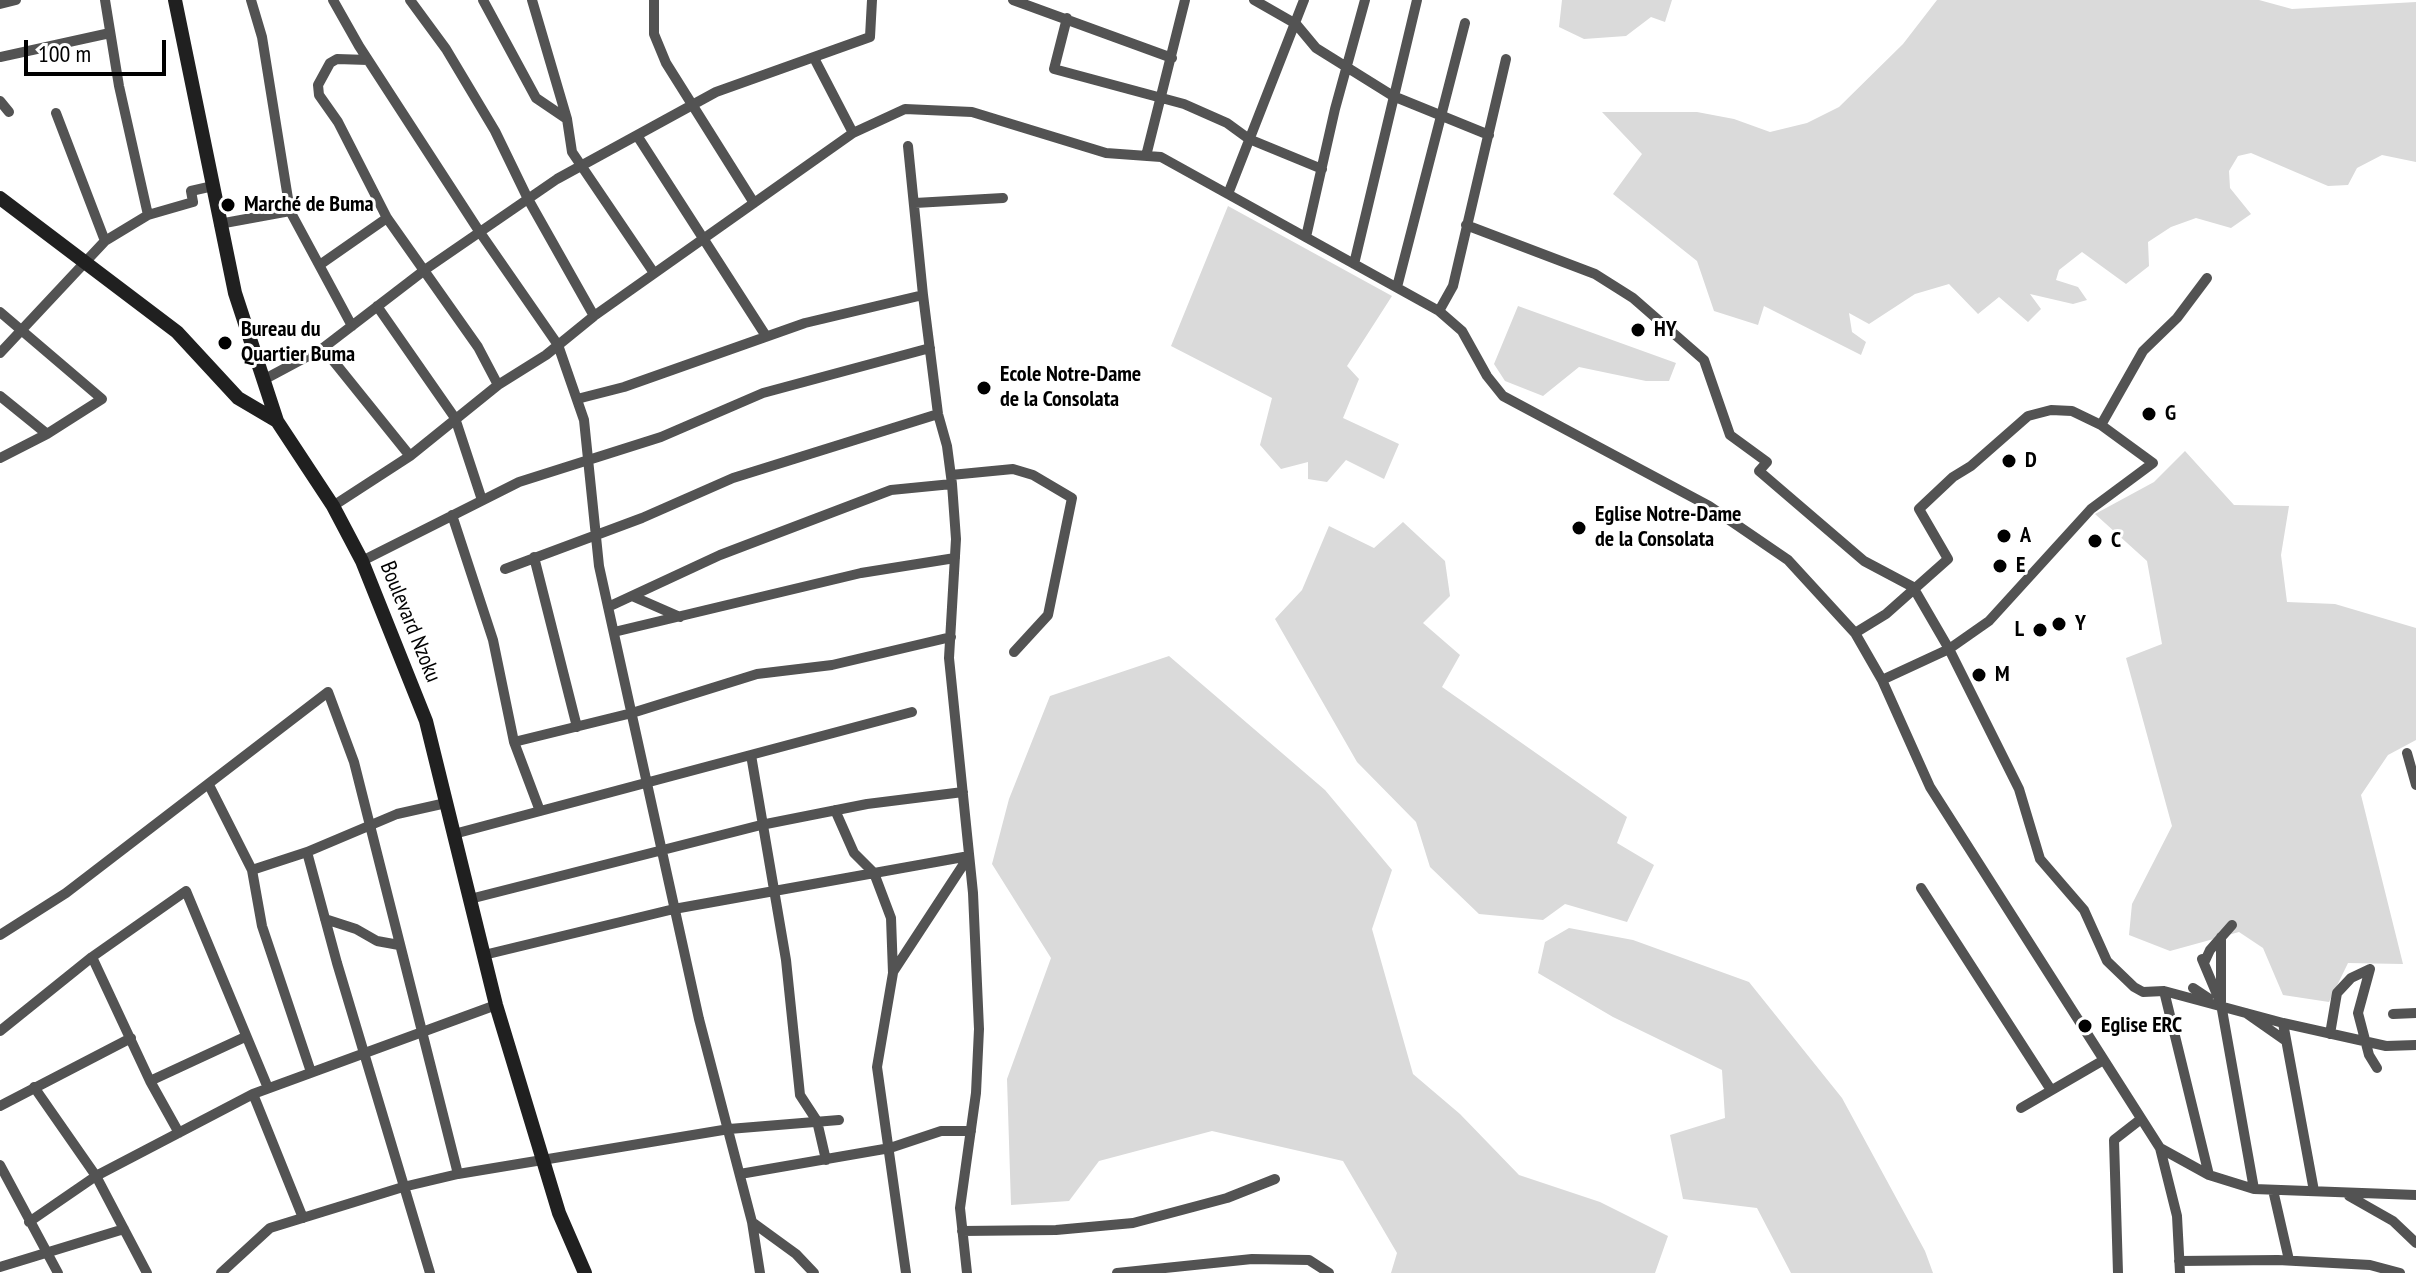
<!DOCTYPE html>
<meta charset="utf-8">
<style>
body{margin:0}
#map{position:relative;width:2416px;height:1273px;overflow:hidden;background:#fff;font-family:"PT Sans Narrow",sans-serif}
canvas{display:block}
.scale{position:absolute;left:24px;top:40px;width:142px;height:36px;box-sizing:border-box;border:4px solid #000;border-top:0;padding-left:10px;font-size:24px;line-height:28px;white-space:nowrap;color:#000;-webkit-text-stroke:6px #fff;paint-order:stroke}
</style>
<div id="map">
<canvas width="2416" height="1273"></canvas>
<div class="scale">100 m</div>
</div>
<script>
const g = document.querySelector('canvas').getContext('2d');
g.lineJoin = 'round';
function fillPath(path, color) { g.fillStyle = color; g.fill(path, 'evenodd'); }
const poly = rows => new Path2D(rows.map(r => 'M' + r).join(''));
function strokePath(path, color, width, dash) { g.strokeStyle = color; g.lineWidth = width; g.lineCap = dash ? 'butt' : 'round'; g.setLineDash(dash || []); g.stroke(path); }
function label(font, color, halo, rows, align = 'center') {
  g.font = font + ' "PT Sans Narrow",sans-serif'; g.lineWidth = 6; g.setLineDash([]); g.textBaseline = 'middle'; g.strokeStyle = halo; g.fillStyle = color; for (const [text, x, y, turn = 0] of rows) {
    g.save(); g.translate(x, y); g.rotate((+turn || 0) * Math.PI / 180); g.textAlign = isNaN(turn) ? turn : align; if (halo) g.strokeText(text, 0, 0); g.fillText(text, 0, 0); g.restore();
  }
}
const green = poly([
 [1562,0,1672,0,1665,22,1651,17,1626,36,1584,39,1559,27],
 [1937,0,2259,0,2292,9,2416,2,2416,162,2382,155,2357,168,2348,185,2328,186,2251,153,2238,156,2229,171,2230,188,2251,214,2231,228,2196,218,2171,227,2148,242,2149,266,2126,284,2082,252,2059,270,2056,280,2078,287,2087,300,2073,304,2030,294,2041,309,2028,322,1999,297,1978,314,1949,284,1915,294,1869,324,1849,313,1852,332,1866,342,1861,355,1764,306,1758,325,1714,311,1697,261,1613,194,1642,154,1602,112,1697,112,1734,119,1770,132,1807,123,1839,107,1903,44],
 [1228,206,1392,296,1347,366,1359,379,1343,418,1399,444,1384,479,1346,460,1327,482,1308,479,1308,462,1281,469,1260,445,1272,398,1171,346],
 [1518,306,1676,363,1669,381,1646,381,1579,367,1543,396,1505,381,1494,364],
 [2185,451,2234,505,2289,506,2281,555,2287,602,2335,604,2416,628,2416,740,2388,755,2361,795,2403,964,2348,963,2329,1002,2283,995,2263,948,2239,932,2170,951,2129,935,2132,904,2172,826,2126,658,2162,644,2147,561,2095,514,2154,482],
 [1403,522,1445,561,1450,596,1423,623,1460,655,1442,687,1627,817,1617,843,1654,865,1627,922,1565,904,1543,920,1479,914,1430,867,1416,822,1357,762,1275,619,1302,590,1329,526,1374,548],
 [1169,656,1325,790,1392,870,1372,929,1413,1074,1460,1114,1519,1175,1600,1202,1668,1236,1655,1273,1391,1273,1397,1253,1343,1161,1212,1131,1099,1161,1069,1201,1011,1205,1007,1079,1051,958,992,864,1009,799,1050,696],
 [1569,928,1633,940,1749,982,1842,1098,1925,1251,1933,1273,1791,1273,1757,1208,1683,1199,1670,1135,1725,1118,1722,1070,1613,1017,1538,973,1545,942]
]);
const street = poly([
 [105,0,119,86,148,215],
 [251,0,262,37,290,211,352,326],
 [333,0,359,46,479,231,558,345,584,420,599,566,699,1019,752,1222,796,1254,814,1273],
 [410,0,446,49,495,131,528,199,594,316],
 [483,0,536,98,567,119],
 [532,0,567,119,572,152,654,273],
 [654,0,654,34,666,63,754,203],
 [1013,0,1172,58],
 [1254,0,1296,24,1316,48,1393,96,1489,135],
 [0,4,16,0],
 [1067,18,1054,69,1184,104,1227,123,1249,139,1322,169],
 [0,57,110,33],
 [814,58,853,133],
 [368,60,337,59,330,63,318,85,319,95,338,122,387,218,478,347,498,385],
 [0,101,9,112],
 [56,113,105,241],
 [638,137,766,336],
 [1146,156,1185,0],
 [1228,194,1304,0],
 [915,203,1003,198],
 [219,224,290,211],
 [1466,225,1595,274,1633,298,1704,360,1730,435,1767,462,1759,471,1864,561,1913,587,1949,649,2019,789,2040,859,2084,910,2107,961,2134,987,2143,992,2164,991,2283,1023,2386,1046,2416,1045],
 [1306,237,1335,109,1365,0],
 [321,264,387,218],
 [1354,264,1417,0],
 [1397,287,1465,23],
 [377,306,455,418,482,500],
 [1439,311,1453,286,1506,59],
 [0,312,102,399,47,434,0,458],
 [323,348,410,456],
 [0,353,105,241,148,215,193,202,191,191,213,186],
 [265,379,323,348,426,269,557,179,716,92,870,37,872,0],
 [0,396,47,434],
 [577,399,624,387,805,323,923,295],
 [951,475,1013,469,1033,475,1072,498,1048,615,1014,652],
 [952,484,956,539,949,658,973,893,979,1029,976,1093,960,1208,967,1273],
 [333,506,410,456,498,385,546,355,594,316,853,133,905,109,972,112,1106,153,1161,157,1439,311,1462,331,1487,376,1503,396,1709,506,1788,560,1855,633,1882,680,1930,787,2160,1148,2209,1175,2254,1189,2416,1195],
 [452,515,493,640,514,742,540,811],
 [534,557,577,727],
 [362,561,519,482,661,437,763,393,930,348],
 [505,569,642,518,733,478,938,414],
 [632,596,680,617],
 [608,607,720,555,891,490,952,484,947,446,938,414,923,295,908,146],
 [614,632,861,573,955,558],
 [1855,633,1886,614,1948,559,1919,509,1953,477,1971,466,2028,416,2051,410,2072,411,2101,425],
 [1882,680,1949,649,1989,621,2091,509,2153,463,2101,425,2143,351,2177,318,2207,278],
 [514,742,632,713,757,674,832,665,951,637],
 [2407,753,2416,785],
 [751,755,786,960,800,1095,817,1121,826,1160],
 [209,785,252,870,262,926,311,1072],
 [835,810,854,853,874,873,891,918,893,973,877,1067,906,1273],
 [454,834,912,712],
 [307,852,337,963,430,1273],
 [252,870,307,852,397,814,446,803],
 [1921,888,2051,1090],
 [470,899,761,825,867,804,963,792],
 [325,919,356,929,377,941,399,945],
 [0,935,66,893,328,692,354,762,458,1174],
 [484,955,674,909,969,856],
 [92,957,150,1081,179,1133],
 [2202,959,2221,1004,2254,1189],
 [2204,963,2210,950,2232,925],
 [2370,969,2358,1013,2369,1055,2377,1068],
 [893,972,969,856],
 [2193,988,2208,998],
 [2164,991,2209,1175],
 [2221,1002,2221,937],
 [2246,1013,2286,1041],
 [2393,1014,2416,1013],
 [2283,1023,2314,1191],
 [0,1031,92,957,186,891,268,1088],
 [2330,1034,2337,993,2351,978,2370,969],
 [150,1081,245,1037],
 [34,1087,96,1176,147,1273],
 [253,1094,303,1218],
 [0,1106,131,1038],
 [2021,1108,2102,1061],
 [2160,1148,2177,1216,2180,1273],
 [0,1165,58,1273],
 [740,1174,890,1148,941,1131,971,1131],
 [2273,1190,2289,1260],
 [2349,1196,2393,1221,2416,1243],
 [29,1222,96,1176,253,1094,496,1005],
 [752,1222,760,1273],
 [962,1231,1056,1230,1133,1223,1227,1198,1275,1179],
 [2179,1261,2278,1260,2370,1265,2400,1273],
 [0,1267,124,1229],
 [221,1273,270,1228,403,1187,458,1174,729,1129,839,1120],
 [1117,1273,1252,1259,1309,1260,1329,1273],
 [2118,1273,2114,1140,2141,1119]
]);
const secondary = poly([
 [175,0,235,293,277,421,333,506,362,561,426,721,496,1005,559,1213,585,1273],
 [0,198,177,332,238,398,277,421]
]);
const markers = [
 [228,205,8,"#000"],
 [1638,330,8,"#000"],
 [225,343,8,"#000"],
 [984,388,8,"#000"],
 [2149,414,8,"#000"],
 [2009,461,8,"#000"],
 [1579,528,8,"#000"],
 [2004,536,8,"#000"],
 [2095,541,8,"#000"],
 [2000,566,8,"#000"],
 [2059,624,8,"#000"],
 [2040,630,8,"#000"],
 [1979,675,8,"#000"],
 [2085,1026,8,"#000"]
];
const poiNames = [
 ["Marché de Buma",244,205],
 ["Bureau du",241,330],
 ["Quartier Buma",241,355],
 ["HY",1654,330],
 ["Ecole Notre-Dame",1000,375],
 ["de la Consolata",1000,400],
 ["G",2165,414],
 ["D",2025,461],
 ["Eglise Notre-Dame",1595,515],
 ["de la Consolata",1595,540],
 ["A",2020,536],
 ["C",2111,541],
 ["E",2016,566],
 ["Y",2075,624],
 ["L",2024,630,"right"],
 ["M",1995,675],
 ["Eglise ERC",2101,1026]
];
const streetNames = [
 ["Boulevard Nzoku",410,622,68]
];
fillPath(green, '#dadada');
strokePath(street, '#535353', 10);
strokePath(secondary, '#202020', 14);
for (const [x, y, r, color] of markers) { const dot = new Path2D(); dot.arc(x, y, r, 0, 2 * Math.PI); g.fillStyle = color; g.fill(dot); strokePath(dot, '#fff', 3); }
label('bold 22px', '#000', '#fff', poiNames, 'left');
label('22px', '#000', '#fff', streetNames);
</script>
